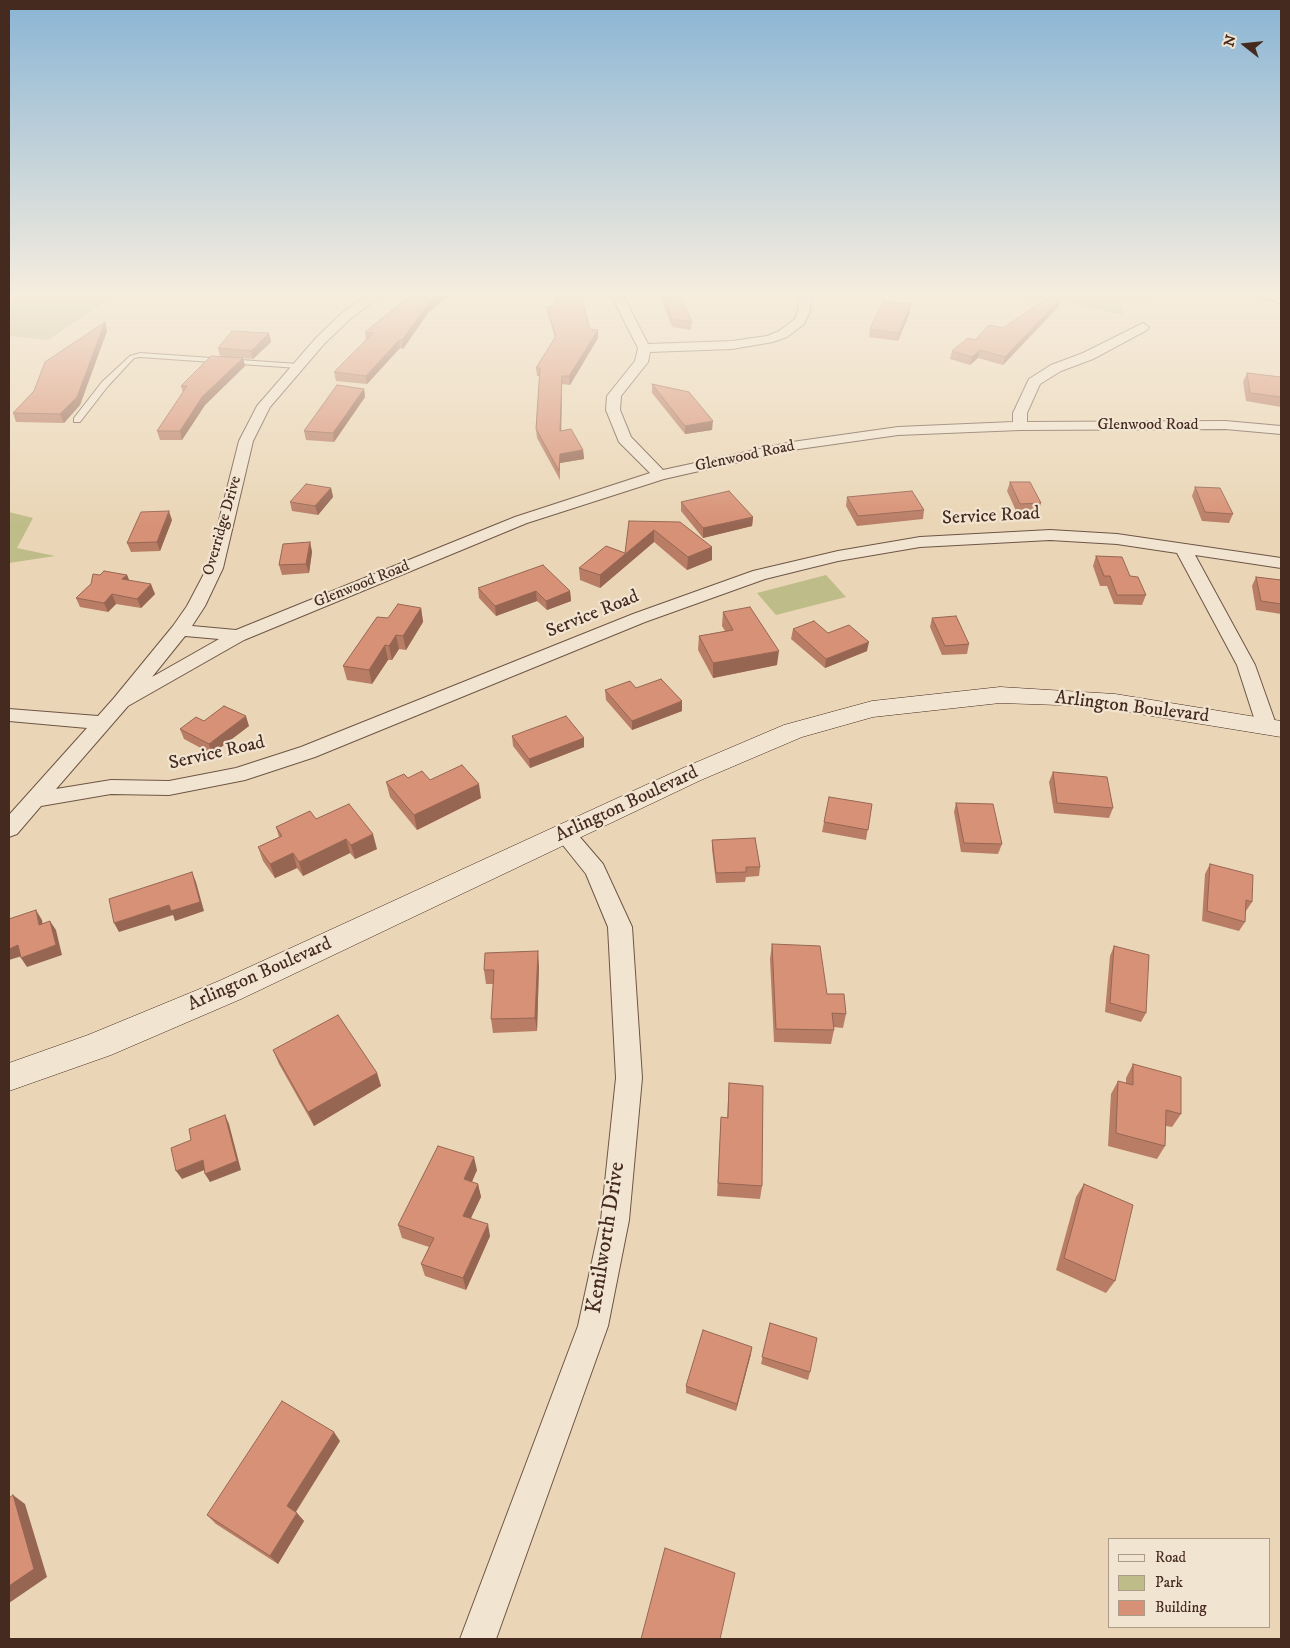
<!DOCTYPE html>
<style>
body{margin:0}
#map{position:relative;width:1290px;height:1648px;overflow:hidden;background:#ead6b6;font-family:"IM FELL DW Pica",serif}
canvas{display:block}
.frame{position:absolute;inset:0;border:10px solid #452a20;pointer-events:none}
.legend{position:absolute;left:1108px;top:1538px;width:162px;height:90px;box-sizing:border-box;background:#f1e4d0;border:1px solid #ac9a8a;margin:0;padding:6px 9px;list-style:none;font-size:15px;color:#452a20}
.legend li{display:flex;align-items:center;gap:10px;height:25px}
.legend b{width:25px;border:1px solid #ac9a8a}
.north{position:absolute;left:1220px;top:20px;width:50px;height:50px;-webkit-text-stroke:4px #f1e4d0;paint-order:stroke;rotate:286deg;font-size:14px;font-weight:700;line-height:20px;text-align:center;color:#452a20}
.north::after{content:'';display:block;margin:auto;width:18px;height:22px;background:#452a20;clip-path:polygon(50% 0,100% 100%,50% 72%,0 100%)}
</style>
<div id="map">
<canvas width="1290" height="1648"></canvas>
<div class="frame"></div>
<ul class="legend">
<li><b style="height:6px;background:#f1e4d0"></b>Road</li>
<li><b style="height:14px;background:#bebc89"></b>Park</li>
<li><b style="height:14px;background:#d79176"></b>Building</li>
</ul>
<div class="north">N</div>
</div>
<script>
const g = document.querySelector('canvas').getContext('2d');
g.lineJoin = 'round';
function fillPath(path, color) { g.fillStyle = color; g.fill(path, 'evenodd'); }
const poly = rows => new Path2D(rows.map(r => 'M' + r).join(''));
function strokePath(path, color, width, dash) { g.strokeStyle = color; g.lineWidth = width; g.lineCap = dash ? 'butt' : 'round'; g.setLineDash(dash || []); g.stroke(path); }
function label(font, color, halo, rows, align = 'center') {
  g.font = font + ' "IM FELL DW Pica",serif'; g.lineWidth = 4.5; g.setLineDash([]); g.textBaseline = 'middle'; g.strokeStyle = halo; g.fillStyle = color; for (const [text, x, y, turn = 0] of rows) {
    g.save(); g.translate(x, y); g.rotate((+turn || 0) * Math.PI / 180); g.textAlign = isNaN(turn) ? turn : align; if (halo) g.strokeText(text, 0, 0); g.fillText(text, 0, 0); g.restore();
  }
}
const green = poly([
 [9,295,115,295,48,340,9,336],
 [999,295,1151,295,1151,299,1134,299,1123,303,1120,307,1126,316,1060,301],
 [9,512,33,518,17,548,55,556,9,563],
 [826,575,846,597,776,615,757,593]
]);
const lane = poly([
 [140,353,298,364,301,366,298,368,140,357,134,358,108,386,80,422,74,422,74,418,102,382,130,356,140,353]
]);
const street = poly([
 [368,295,382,295,350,319,324,344,270,407,253,441,223,568,205,606,192,626,236,630,515,517,650,473,619,442,606,410,607,396,635,361,638,348,611,295,623,295,648,344,732,341,767,336,779,331,795,319,798,311,799,295,811,295,810,311,804,324,787,337,773,342,732,349,650,352,648,362,621,396,620,410,631,437,663,470,792,442,898,427,1013,422,1013,413,1029,379,1051,365,1083,353,1143,323,1149,327,1147,330,1093,359,1061,371,1040,384,1027,413,1027,422,1225,421,1281,426,1281,434,1225,429,1020,430,898,435,792,450,664,479,527,523,244,640,128,706,56,789,111,780,169,781,236,768,301,747,633,614,753,571,838,551,920,537,1050,530,1117,534,1281,558,1281,568,1195,555,1255,665,1277,727,1274,732,1267,733,1260,732,1257,727,1237,665,1177,553,1117,544,1050,540,920,547,838,561,765,579,645,622,315,757,245,780,169,795,111,794,41,806,17,834,9,837,9,815,87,728,9,721,9,709,98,716,114,698,173,626,187,606,207,568,239,441,257,406,316,338,342,313,368,295],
 [185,636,219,639,152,677,185,636],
 [1258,295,1281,295,1281,303,1260,298,1258,295],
 [565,826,573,829,603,864,632,927,642,1078,629,1220,608,1326,496,1639,460,1639,578,1326,601,1220,616,1078,608,927,586,874,554,834,557,829,565,826]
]);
const secondary = poly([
 [1000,687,1115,694,1281,721,1281,737,1115,710,1059,705,1000,703,873,717,802,737,701,780,241,999,111,1055,9,1091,9,1063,88,1035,219,981,683,768,784,725,872,701,1000,687]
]);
const wall = poly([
 [660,295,680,295,692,322,691,330,672,327],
 [1235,295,1248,295,1248,296],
 [1060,299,1058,307,1003,365,978,358,970,365,950,359,952,351,975,340,1003,328],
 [911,304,910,312,898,341,869,337,870,329],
 [554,306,590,329,598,338,570,385,562,384,561,431,583,450,584,459,560,463,560,480,537,438,536,429,540,376,537,376,536,368,555,338,548,315,547,307],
 [428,313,403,349,400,348,367,384,336,381,334,372,366,340,365,332],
 [107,331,80,405,64,423,16,422,13,413],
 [269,333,271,342,253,359,243,358,245,366,205,405,182,440,160,440,157,431,183,393,181,386,220,356,218,348],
 [1247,373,1281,377,1281,407,1246,401,1243,382],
 [652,384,712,430,685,434,652,393],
 [364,389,365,397,334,442,306,440,304,431],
 [1010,482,1041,503,1038,513,1017,513,1007,491],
 [1195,487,1233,514,1229,523,1202,521,1192,496],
 [331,488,333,497,318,515,292,511,290,502],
 [847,497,924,510,923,519,857,526,846,506],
 [681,502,753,517,752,526,703,538,681,511],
 [172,520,160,551,131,552,127,543],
 [629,521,712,547,712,560,687,570,654,542,600,588,580,580,579,568,625,553],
 [310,542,312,552,309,573,282,575,279,565],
 [1096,556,1130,576,1146,595,1142,605,1114,604,1107,586,1100,586,1093,566],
 [100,575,127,575,129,580,155,594,141,608,116,604,108,612,80,607,76,598],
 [1256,577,1281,580,1281,614,1256,610,1252,586],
 [478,588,570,591,571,601,547,610,537,601,496,616,479,598],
 [421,608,423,622,406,650,399,649,392,660,388,660,372,684,347,680,343,666,388,618],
 [723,612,777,665,713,678,698,650,699,636,725,631,722,626],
 [932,618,969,644,967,654,942,655,930,627],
 [793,629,867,651,825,668,791,639],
 [636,688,682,701,682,711,632,730,606,700,605,690],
 [204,721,249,726,212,754,184,739,180,729],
 [512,736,584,738,584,747,530,768,513,746],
 [1053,772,1113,808,1109,818,1054,813,1049,782],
 [408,778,430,780,481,798,417,830,390,797,386,782],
 [956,803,1002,844,998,854,961,852,954,812],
 [872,804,866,840,822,832,824,822],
 [316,819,377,849,355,859,350,853,303,876,297,868,275,878,263,861,258,847,279,837,276,827],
 [712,840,760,867,759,876,746,877,745,882,716,883,712,849],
 [1210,864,1252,902,1246,911,1245,911,1245,922,1239,931,1202,921,1205,874],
 [772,944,827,994,846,1014,843,1028,833,1027,834,1030,831,1044,774,1042,770,959],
 [1114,946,1146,1013,1141,1022,1105,1012,1110,956],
 [539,966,537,1031,493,1033,491,1019,493,984,486,984,484,970],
 [273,1050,377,1073,381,1086,314,1126,279,1064],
 [1133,1064,1181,1114,1172,1127,1166,1126,1165,1146,1157,1159,1108,1146,1111,1094,1118,1081,1126,1083,1126,1078],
 [729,1083,762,1186,760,1199,717,1196,721,1117,727,1118],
 [477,1170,472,1182,478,1184,481,1197,471,1218,490,1236,466,1290,425,1276,421,1264,429,1247,402,1238,398,1225],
 [1084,1184,1115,1281,1106,1293,1056,1270,1076,1197],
 [770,1323,810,1372,808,1380,761,1364],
 [751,1354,736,1411,686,1393,686,1386],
 [340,1441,296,1512,304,1521,278,1564,216,1524,207,1515]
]);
const shadedWall = poly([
 [439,295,450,295,428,313,403,349,402,340,427,305],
 [1060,299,1058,307,1003,365,1005,357],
 [911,304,910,312,898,341,899,333],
 [105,322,107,331,80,405,64,423,60,414],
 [598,330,598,338,570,385,569,376],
 [269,333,271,342,253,359,251,351],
 [399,340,400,348,367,384,366,376],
 [980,350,978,358,970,365,972,357],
 [243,358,245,366,205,405,182,440,180,431,202,397],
 [562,376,562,384,561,440,560,431],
 [364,389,365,397,334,442,333,433],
 [713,421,712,430,685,434,685,426],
 [583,450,584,459,560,463,560,480,560,454],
 [331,488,333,497,318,515,315,506],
 [169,511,172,520,160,551,157,542],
 [753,517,752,526,703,538,703,528],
 [654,530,654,542,600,588,600,575],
 [310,542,312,552,309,573,306,564],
 [712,547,712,560,687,570,688,557],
 [127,575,131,585,122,579],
 [151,584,155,594,141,608,137,599],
 [536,591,537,601,496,616,495,606],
 [570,591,571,601,547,610,546,601],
 [112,594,116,604,108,612,104,603],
 [421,608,423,622,406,650,403,636],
 [396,635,399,649,392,660,389,646],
 [869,642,867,651,825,668,826,659],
 [385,645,388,660,372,684,369,670],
 [779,651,777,665,713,678,713,663],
 [682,701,682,711,632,730,632,721],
 [246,716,249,726,212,754,209,744],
 [584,738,584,747,530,768,529,759],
 [479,784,481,798,417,830,414,815],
 [373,834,377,849,355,859,351,845],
 [346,839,350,853,303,876,299,862],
 [293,853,297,868,275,878,270,864],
 [192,872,196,882,204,911,175,921,173,915,119,932,114,923,169,905],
 [36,910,42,920,44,934,39,925],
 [50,921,56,930,62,955,27,967,21,958],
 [18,945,25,955,9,960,9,949],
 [538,951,539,966,537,1031,535,1018],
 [377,1073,381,1086,314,1126,308,1112],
 [225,1115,229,1124,241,1170,210,1182,205,1174],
 [474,1157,477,1170,467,1192,464,1179],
 [203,1160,207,1169,182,1179,176,1171],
 [478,1184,481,1197,466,1228,463,1216],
 [488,1224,490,1236,466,1290,463,1278],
 [752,1347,751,1354,736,1411,737,1404],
 [334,1432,340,1441,294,1514,287,1506],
 [13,1495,25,1504,47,1577,9,1603],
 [297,1513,304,1521,278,1564,270,1556]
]);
const building = poly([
 [411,295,439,295,427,305,402,340,399,340,366,376,334,372,373,333,365,332,411,295],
 [556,295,581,295,590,329,598,330,569,376,562,376,560,431,571,429,583,450,560,454,559,471,536,429,540,368,536,368,556,336,547,307,554,306,556,295],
 [663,295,680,295,692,322,672,319,663,295],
 [1052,295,1057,295,1060,299,1005,357,980,350,972,357,952,351,968,338,975,340,989,325,1003,328,1052,295],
 [883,301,911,304,899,333,870,329,883,301],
 [105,322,77,397,60,414,13,413,34,391,45,362,105,322],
 [232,331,269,333,251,351,218,348,232,331],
 [211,356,243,358,202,397,180,431,157,431,187,386,181,386,211,356],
 [1247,373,1281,377,1281,397,1250,393,1247,373],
 [652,384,689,392,713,421,685,426,652,384],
 [337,385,364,389,333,433,304,431,337,385],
 [1010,482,1030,482,1041,503,1020,504,1010,482],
 [306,484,331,488,315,506,290,502,306,484],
 [1195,487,1220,488,1233,514,1205,512,1195,487],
 [729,491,753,517,703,528,681,502,729,491],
 [912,491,924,510,858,516,847,497,912,491],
 [169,511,157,542,127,543,141,512,169,511],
 [629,521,680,522,712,547,688,557,654,530,600,575,579,568,606,546,625,553,629,521],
 [310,542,306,564,279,565,283,544,310,542],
 [1096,556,1122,557,1130,576,1138,577,1146,595,1117,595,1110,576,1104,576,1096,556],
 [543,565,570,591,546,601,536,591,495,606,478,588,543,565],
 [104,571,127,575,122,579,151,584,137,599,112,594,104,603,76,598,91,584,93,574,100,575,104,571],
 [1256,577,1281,580,1281,604,1261,601,1256,577],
 [398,604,421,608,403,636,396,635,389,646,385,645,369,670,343,666,377,617,388,618,398,604],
 [750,607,779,651,713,663,699,636,733,630,723,612,750,607],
 [956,616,969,644,945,646,932,618,956,616],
 [814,621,828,633,849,625,869,642,826,659,793,629,814,621],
 [661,679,682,701,632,721,605,690,630,681,636,688,661,679],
 [224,706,246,716,209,744,180,729,196,717,204,721,224,706],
 [566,716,584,738,529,759,512,736,566,716],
 [462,765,479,784,414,815,386,782,404,774,408,778,422,771,430,780,462,765],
 [1053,772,1107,777,1113,808,1057,803,1053,772],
 [829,797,872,804,868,830,824,822,829,797],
 [956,803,993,804,1002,844,964,843,956,803],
 [349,804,373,834,351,845,346,839,299,862,293,853,270,864,258,847,282,836,276,827,310,811,316,819,349,804],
 [755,838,760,867,746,867,746,872,716,873,712,840,755,838],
 [1210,864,1253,875,1252,902,1246,900,1245,922,1207,911,1210,864],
 [192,872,200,902,171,911,169,905,114,923,109,899,192,872],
 [36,910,39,925,50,921,56,945,21,958,18,945,9,949,9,919,36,910],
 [772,944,820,946,827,994,844,994,846,1014,832,1013,834,1030,776,1029,772,944],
 [1114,946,1149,955,1146,1013,1110,1003,1114,946],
 [538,951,535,1018,491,1019,494,970,484,970,485,953,538,951],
 [338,1015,377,1073,308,1112,273,1050,338,1015],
 [1133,1064,1181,1077,1181,1114,1166,1110,1165,1146,1116,1133,1118,1081,1133,1085,1133,1064],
 [729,1083,763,1086,762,1186,718,1183,721,1117,728,1118,729,1083],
 [225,1115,237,1161,205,1174,203,1160,176,1171,171,1148,191,1140,189,1129,225,1115],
 [438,1146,474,1157,464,1179,478,1184,463,1216,488,1224,463,1278,421,1264,434,1238,398,1225,438,1146],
 [1084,1184,1133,1205,1115,1281,1064,1258,1084,1184],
 [770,1323,817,1338,810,1372,762,1357,770,1323],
 [703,1330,752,1347,737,1404,686,1386,703,1330],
 [282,1401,334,1432,287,1506,297,1513,270,1556,207,1515,282,1401],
 [13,1495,34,1569,9,1586,9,1498,13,1495],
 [665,1548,735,1573,720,1639,641,1639,665,1548]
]);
const farStreetnames = [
 ["Glenwood Road",1148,426],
 ["Glenwood Road",745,457,-12],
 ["Overridge Drive",223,526,-74],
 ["Glenwood Road",362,585,-22]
];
const streetNames = [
 ["Service Road",991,517,-3],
 ["Service Road",593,615,-22],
 ["Arlington Boulevard",1132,708,7],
 ["Service Road",217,754,-13],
 ["Arlington Boulevard",627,805,-25],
 ["Arlington Boulevard",260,975,-24]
];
const nearStreetnames = [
 ["Kenilworth Drive",607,1238,-81]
];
fillPath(green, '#bebc89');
strokePath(lane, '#6e5546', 2);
strokePath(street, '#6e5546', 2);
strokePath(secondary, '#452a20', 1);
fillPath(lane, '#f1e4d0');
fillPath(street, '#f1e4d0');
fillPath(secondary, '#f1e4d0');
fillPath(wall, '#b97d65');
fillPath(shadedWall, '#966653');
fillPath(building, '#d79176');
strokePath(building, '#966653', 1);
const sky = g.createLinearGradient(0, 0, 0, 526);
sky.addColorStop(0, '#8ab5d5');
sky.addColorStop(0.56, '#f6edde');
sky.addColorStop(1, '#f6edde00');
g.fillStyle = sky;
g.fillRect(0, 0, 1290, 526);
label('16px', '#452a20', '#f1e4d0', farStreetnames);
label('19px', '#452a20', '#f1e4d0', streetNames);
label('22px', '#452a20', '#f1e4d0', nearStreetnames);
</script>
